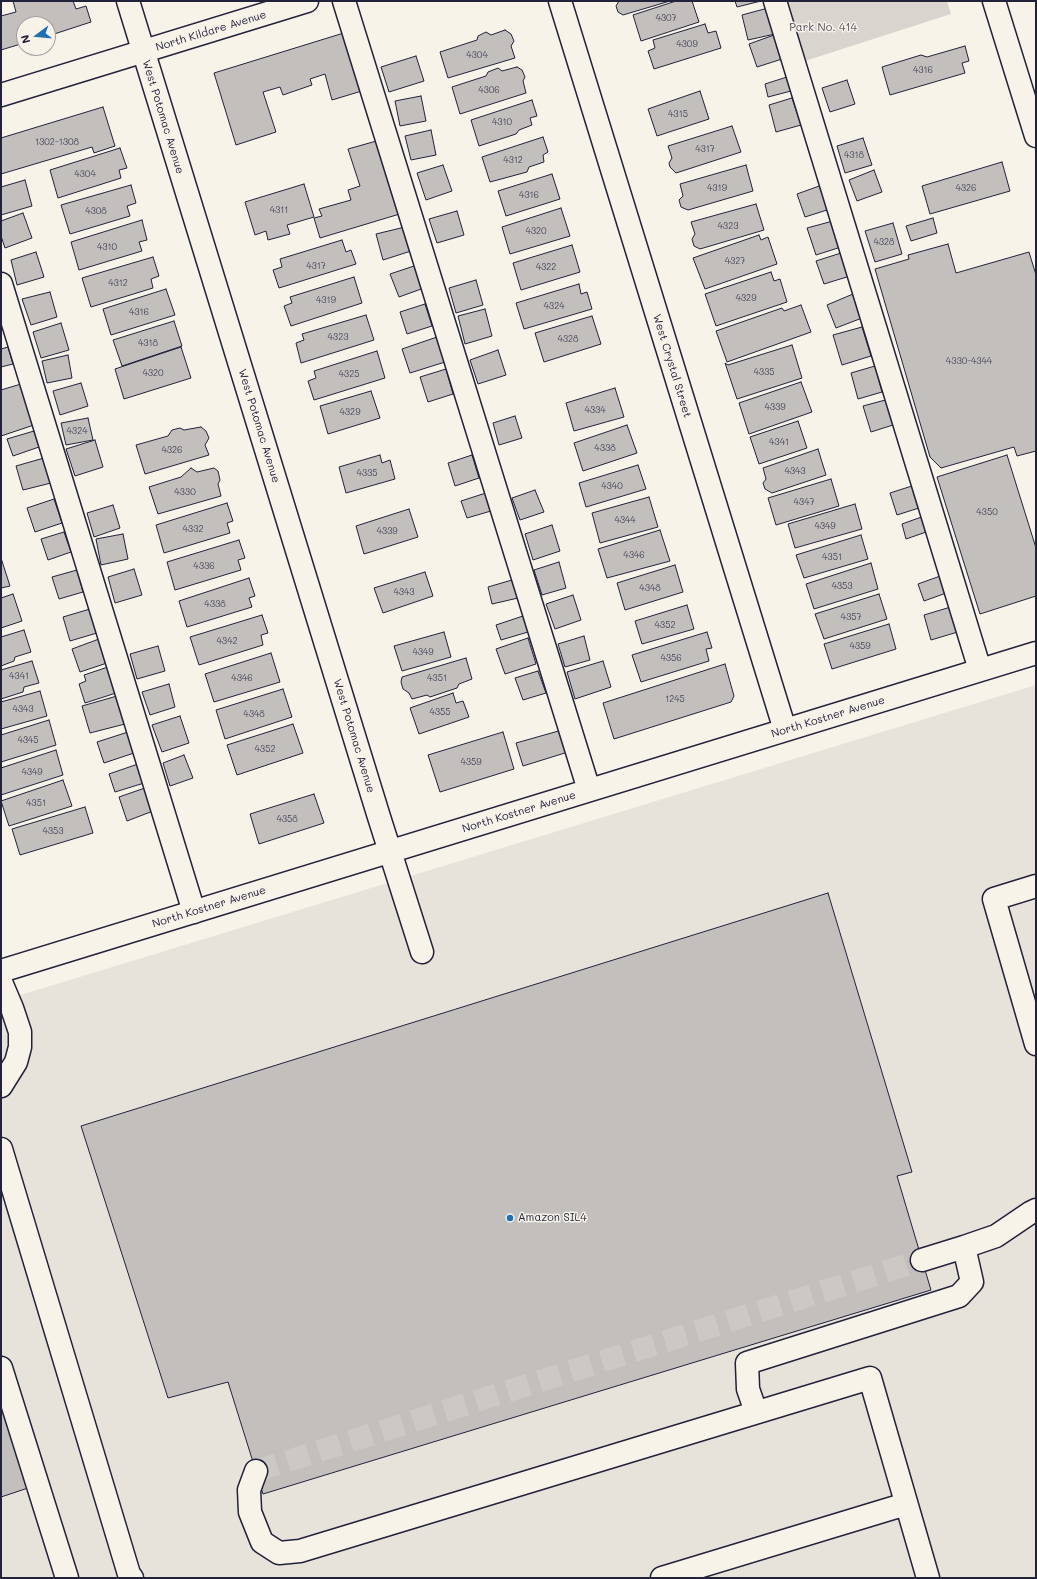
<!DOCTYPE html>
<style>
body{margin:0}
#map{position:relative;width:1037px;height:1579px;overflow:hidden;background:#f7f3e8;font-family:Mali,sans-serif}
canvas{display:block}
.frame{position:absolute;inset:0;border:2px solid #22223b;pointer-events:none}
.north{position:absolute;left:16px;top:16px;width:40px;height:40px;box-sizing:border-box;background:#f7f3e8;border:1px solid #a29fa3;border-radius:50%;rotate:254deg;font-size:11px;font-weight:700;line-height:16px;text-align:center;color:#22223b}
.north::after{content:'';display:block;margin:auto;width:14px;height:18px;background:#1f6fb2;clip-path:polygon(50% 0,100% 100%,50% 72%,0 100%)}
</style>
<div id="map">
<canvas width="1037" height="1579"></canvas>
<div class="frame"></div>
<div class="north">N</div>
</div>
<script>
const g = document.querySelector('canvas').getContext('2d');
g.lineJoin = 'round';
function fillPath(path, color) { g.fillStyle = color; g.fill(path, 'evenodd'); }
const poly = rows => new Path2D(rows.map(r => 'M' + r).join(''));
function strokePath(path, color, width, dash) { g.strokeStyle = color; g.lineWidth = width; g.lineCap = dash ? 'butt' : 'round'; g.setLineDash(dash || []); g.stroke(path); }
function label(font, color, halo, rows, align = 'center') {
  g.font = font + ' Mali,sans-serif'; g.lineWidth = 3; g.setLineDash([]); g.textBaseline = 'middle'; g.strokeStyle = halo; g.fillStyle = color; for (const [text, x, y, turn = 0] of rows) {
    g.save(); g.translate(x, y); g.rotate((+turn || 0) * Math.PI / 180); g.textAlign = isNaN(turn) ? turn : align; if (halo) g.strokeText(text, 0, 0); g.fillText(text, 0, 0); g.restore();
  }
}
const built = poly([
 [1036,685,1036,1578,1,1578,1,1001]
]);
const green = poly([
 [786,1,947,1,951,14,805,61]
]);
const building = poly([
 [13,1,73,1,76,9,86,6,91,22,48,36,48,24,24,24,24,43,1,50,1,16,16,12,13,1],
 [619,1,670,1,623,15,618,12,616,6,619,1],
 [676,1,692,1,699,22,641,41,633,15,676,1],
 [735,1,761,1,737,7,735,1],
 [768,8,775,34,748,40,742,15,768,8],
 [705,24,708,33,716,31,721,48,654,69,648,51,655,48,653,40,705,24],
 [505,30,511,34,514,41,511,46,515,58,448,78,440,52,477,40,478,36,486,32,491,35,505,30],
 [347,32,365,90,332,100,325,74,310,79,312,85,283,95,280,87,263,92,276,132,236,145,214,73,347,32],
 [774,35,782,59,757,67,749,44,774,35],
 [965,46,969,61,962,63,965,73,890,95,882,67,921,55,927,57,965,46],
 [416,56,424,81,389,92,381,67,416,56],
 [517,67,522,70,525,77,523,81,526,93,460,114,452,87,486,76,488,72,498,68,502,71,517,67],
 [787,77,791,91,768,97,765,84,787,77],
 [847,80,855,104,830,112,822,88,847,80],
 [700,91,709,119,657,136,648,109,700,91],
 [421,96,426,121,400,126,395,101,421,96],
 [792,98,801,125,776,132,769,105,792,98],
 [532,100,537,116,530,118,532,125,519,130,516,134,479,146,471,120,532,100],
 [103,107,115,146,94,153,92,147,1,174,1,138,103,107],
 [732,126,741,152,676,173,670,167,669,163,672,158,668,146,732,126],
 [431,130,436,155,411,160,405,136,431,130],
 [543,137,548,152,543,155,544,162,529,167,527,172,490,182,482,157,543,137],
 [863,138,872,165,845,173,837,146,863,138],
 [380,140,403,213,320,238,314,218,322,216,319,209,351,200,348,190,360,186,348,149,380,140],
 [120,148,127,168,119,170,121,178,58,198,50,170,120,148],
 [1002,162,1010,191,930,214,922,186,1002,162],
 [443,165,452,191,426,200,417,173,443,165],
 [746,165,753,191,688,210,681,207,679,200,683,196,680,184,746,165],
 [874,170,882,192,857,201,849,180,874,170],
 [552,174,560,199,506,216,498,191,552,174],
 [25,180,32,206,1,215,1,187,25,180],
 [304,184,314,217,287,225,290,234,268,240,266,231,255,235,245,202,304,184],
 [131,185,136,203,127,206,130,216,70,234,61,205,131,185],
 [822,185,830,209,805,217,797,194,822,185],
 [756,204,764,230,700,249,694,246,692,239,695,234,691,222,756,204],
 [561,208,570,236,510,254,502,227,561,208],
 [457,211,464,235,437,243,429,219,457,211],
 [23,213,32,238,5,248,1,236,1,221,23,213],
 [933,218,937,233,911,241,906,226,933,218],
 [142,220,147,240,139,242,142,251,79,270,71,242,142,220],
 [833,221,841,247,816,255,807,228,833,221],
 [893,223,902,254,875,262,865,231,893,223],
 [405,227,411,251,383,260,376,234,405,227],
 [759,235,761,240,768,237,777,264,705,289,693,258,759,235],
 [342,240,346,252,351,250,356,264,279,288,273,270,282,267,280,259,342,240],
 [948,244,956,273,1029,252,1036,275,1036,451,1017,456,1014,447,941,468,930,457,875,269,909,259,908,255,948,244],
 [572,245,580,272,521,290,513,263,572,245],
 [36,252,44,277,17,285,11,260,36,252],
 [841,253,850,276,824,284,816,261,841,253],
 [153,257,159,276,151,279,153,288,91,307,82,278,153,257],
 [417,265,424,288,399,297,390,274,417,265],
 [771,272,774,281,780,279,787,302,716,326,705,294,771,272],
 [354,277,362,303,291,326,284,306,292,303,290,297,354,277],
 [476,280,483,305,456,313,449,288,476,280],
 [579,284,581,294,587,292,592,309,524,329,516,303,579,284],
 [166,289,175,315,111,335,103,309,166,289],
 [50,292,57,317,31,325,22,299,50,292],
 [853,294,862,318,836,328,827,305,853,294],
 [425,304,432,326,407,334,400,312,425,304],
 [801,305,811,332,727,362,716,331,782,308,784,311,801,305],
 [485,309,492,336,465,344,458,316,485,309],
 [366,315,374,340,301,363,296,343,304,340,302,334,366,315],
 [592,316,601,344,544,362,535,333,592,316],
 [174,321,182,346,122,366,113,340,174,321],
 [61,323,69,350,41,358,33,332,61,323],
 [862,327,871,356,842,365,833,335,862,327],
 [437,337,445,362,410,373,402,349,437,337],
 [792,345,802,378,737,399,725,363,728,365,792,345],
 [8,347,13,364,1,367,1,349,8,347],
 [181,347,191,378,124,399,115,369,181,347],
 [498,350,506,375,478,384,470,360,498,350],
 [377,351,385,378,314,400,308,381,316,378,314,371,377,351],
 [68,355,72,378,47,383,42,361,68,355],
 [875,366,882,392,858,399,851,373,875,366],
 [446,369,453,394,428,402,420,377,446,369],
 [801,382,812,412,749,434,739,403,801,382],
 [81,383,88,406,60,415,53,391,81,383],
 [21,384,34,425,1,436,1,390,21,384],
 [615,388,624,417,574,431,566,403,615,388],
 [371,391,380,418,328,434,320,406,371,391],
 [889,399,896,424,871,432,863,406,889,399],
 [515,416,522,438,499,445,493,423,515,416],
 [88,418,93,440,66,445,61,423,88,418],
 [798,421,807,448,759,464,750,437,798,421],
 [627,425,637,453,583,471,574,443,627,425],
 [201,427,206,431,209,438,205,445,209,455,145,474,136,445,168,436,172,430,180,428,184,430,201,427],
 [34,431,39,447,13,456,7,439,34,431],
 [95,440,103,467,75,476,66,449,95,440],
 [818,449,826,475,772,493,765,489,763,483,766,479,763,468,818,449],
 [380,455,382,463,390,460,395,479,346,493,339,467,380,455],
 [472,455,479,478,455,486,448,463,472,455],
 [1007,455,1036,548,1036,596,980,614,937,477,1007,455],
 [44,458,51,483,23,490,16,466,44,458],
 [638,465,646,489,586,507,579,483,638,465],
 [191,468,197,472,214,468,218,471,220,480,218,484,221,496,158,514,149,487,181,477,191,468],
 [831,479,839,506,776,525,768,498,831,479],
 [915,485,922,507,897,515,890,493,915,485],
 [535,490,544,512,520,520,512,498,535,490],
 [486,493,491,511,467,518,461,501,486,493],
 [649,497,658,527,600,543,592,513,649,497],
 [54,499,62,523,35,532,27,508,54,499],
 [227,503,233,521,227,523,230,533,164,553,156,525,227,503],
 [855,504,862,529,795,548,788,524,855,504],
 [113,505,120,528,94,537,87,513,113,505],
 [409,509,418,537,364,554,356,526,409,509],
 [927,515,932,530,906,539,902,524,927,515],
 [552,525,560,551,533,560,525,534,552,525],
 [660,530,670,561,607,578,598,549,660,530],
 [64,532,71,552,48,560,41,539,64,532],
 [123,534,128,559,101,565,96,539,123,534],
 [861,535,868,559,804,578,796,555,861,535],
 [239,540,245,558,238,560,241,570,175,590,167,562,239,540],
 [1,558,10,586,1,588,1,558],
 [559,562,566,588,542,595,534,570,559,562],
 [871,563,878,589,814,609,806,584,871,563],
 [675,565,683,592,625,610,617,583,675,565],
 [134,569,142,595,115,603,108,577,134,569],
 [77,570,83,592,59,599,52,577,77,570],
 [425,572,433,596,383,613,374,588,425,572],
 [943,575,949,592,924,601,918,584,943,575],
 [249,578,255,596,249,598,252,607,187,627,179,601,249,578],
 [512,580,518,598,492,604,488,587,512,580],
 [13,594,22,621,1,628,1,598,13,594],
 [879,594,887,619,824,639,815,614,879,594],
 [573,595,581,620,555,629,546,604,573,595],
 [687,605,694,629,642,644,635,621,687,605],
 [954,606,961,631,931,640,924,615,954,606],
 [90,609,97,633,70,641,63,617,90,609],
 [262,615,268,633,261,635,263,645,199,665,190,637,262,615],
 [523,616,528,632,501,640,496,625,523,616],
 [889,624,896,649,832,669,824,644,889,624],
 [24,630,31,652,15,657,14,661,1,666,1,637,24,630],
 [444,632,451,657,402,671,394,646,444,632],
 [707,632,712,648,706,649,709,661,641,682,632,655,707,632],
 [584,636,590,660,565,667,558,644,584,636],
 [528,638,536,664,505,674,496,649,528,638],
 [99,639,107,663,80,672,72,649,99,639],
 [158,646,165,671,137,679,130,654,158,646],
 [271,653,280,682,214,702,205,674,271,653],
 [466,658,472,679,459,684,457,688,430,697,427,695,412,699,409,693,403,689,401,682,402,677,466,658],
 [32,661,39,683,24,687,23,692,1,699,1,670,32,661],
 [603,661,611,687,575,699,567,672,603,661],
 [725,664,734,696,731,702,614,739,603,703,725,664],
 [108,667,116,693,85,703,79,684,86,681,84,675,108,667],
 [538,671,546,693,523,700,515,678,538,671],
 [169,684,175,707,150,715,142,692,169,684],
 [283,689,292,717,225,739,216,710,283,689],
 [40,691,47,716,1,729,1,702,40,691],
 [453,693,456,703,463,701,469,717,419,734,410,708,453,693],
 [117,696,125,724,90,733,82,706,117,696],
 [180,716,189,743,162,752,152,725,180,716],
 [49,720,56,745,1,762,1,735,49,720],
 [293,724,303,753,237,775,227,745,293,724],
 [562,730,568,752,523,766,516,743,562,730],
 [128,732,134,753,104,763,97,742,128,732],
 [503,732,514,769,440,792,428,755,503,732],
 [56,750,63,775,1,795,1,768,56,750],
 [184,755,193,778,170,786,163,763,184,755],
 [138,764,144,783,115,792,109,774,138,764],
 [63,780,72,806,9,826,1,801,63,780],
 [145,788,153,811,127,821,119,797,145,788],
 [314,794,324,823,259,844,250,814,314,794],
 [85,807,93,833,20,855,12,829,85,807],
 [828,893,912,1172,897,1176,931,1290,263,1494,228,1382,168,1398,81,1126,828,893],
 [1,1400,28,1488,1,1497,1,1400]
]);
const minorTunnel = poly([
 [256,1471,922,1260]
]);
const minor = poly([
 [128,1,379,817,422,952],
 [344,1,589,790],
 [560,1,785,730],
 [775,1,980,670],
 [1,95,307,1],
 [1,284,194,912],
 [1036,886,994,899,1036,1044],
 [1,971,1036,653],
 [1,982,12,1008,20,1032,20,1047,16,1062,1,1086],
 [1,1149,129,1574,132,1578],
 [922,1260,964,1247,996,1236,1030,1213,1036,1210],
 [1,1368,67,1578],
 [756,1412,748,1389,747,1363,959,1296,972,1282,964,1247],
 [256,1471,249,1490,250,1512,262,1542,279,1553,300,1551,870,1378,928,1578],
 [662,1578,906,1504]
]);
const major = poly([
 [994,1,1036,136]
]);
const markers = [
 [510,1218,4,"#1f6fb2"]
];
const numberNames = [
 ["4307",666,18],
 ["4309",687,44],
 ["4304",477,55],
 ["4316",923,70],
 ["4306",489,90],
 ["4315",678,114],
 ["4310",502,122],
 ["1302-1308",57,142],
 ["4317",705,149],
 ["4318",854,155],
 ["4312",513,160],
 ["4304",85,174],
 ["4319",717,188],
 ["4326",966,188],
 ["4316",529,195],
 ["4311",279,210],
 ["4308",96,211],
 ["4323",728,226],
 ["4320",536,231],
 ["4328",884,242],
 ["4310",107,247],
 ["4327",735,261],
 ["4317",316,266],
 ["4322",546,267],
 ["4312",118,283],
 ["4329",746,298],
 ["4319",326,300],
 ["4324",554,306],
 ["4316",139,312],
 ["4323",338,337],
 ["4328",568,339],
 ["4318",148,343],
 ["4330-4344",969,361],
 ["4335",764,372],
 ["4320",153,373],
 ["4325",349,374],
 ["4339",775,407],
 ["4334",595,410],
 ["4329",350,412],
 ["4324",77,431],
 ["4341",779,442],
 ["4338",605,448],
 ["4326",172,450],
 ["4343",795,471],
 ["4335",367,473],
 ["4340",612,486],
 ["4330",185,492],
 ["4347",804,502],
 ["4350",987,512],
 ["4344",625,520],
 ["4349",825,526],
 ["4332",193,529],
 ["4339",387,531],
 ["4346",634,555],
 ["4351",832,557],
 ["4336",204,566],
 ["4353",842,586],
 ["4348",650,588],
 ["4343",404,592],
 ["4338",215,604],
 ["4357",851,617],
 ["4352",665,625],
 ["4342",227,641],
 ["4359",860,646],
 ["4349",423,652],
 ["4356",671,658],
 ["4341",19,676],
 ["4346",242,678],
 ["4351",437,678],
 ["1245",675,699],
 ["4343",23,709],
 ["4355",440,712],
 ["4348",254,714],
 ["4345",28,740],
 ["4352",265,749],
 ["4359",471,762],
 ["4349",32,772],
 ["4351",36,803],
 ["4358",287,819],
 ["4353",53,831]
];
const parkNames = [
 ["Park No. 414",823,28]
];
const streetNames = [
 ["North Kildare Avenue",211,31,-17],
 ["West Potomac Avenue",163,117,73],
 ["West Crystal Street",672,366,73],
 ["West Potomac Avenue",259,426,73],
 ["North Kostner Avenue",828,717,-17],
 ["West Potomac Avenue",354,736,73],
 ["North Kostner Avenue",519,812,-17],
 ["North Kostner Avenue",209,907,-17]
];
const poiNames = [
 ["Amazon SIL4",518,1218]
];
fillPath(built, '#e7e3db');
fillPath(green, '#d8d5cf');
fillPath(building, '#c2bfbd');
strokePath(building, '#22223b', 1);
strokePath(minorTunnel, '#ccc9c5', 22, [22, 11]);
strokePath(minor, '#22223b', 25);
strokePath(major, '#22223b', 25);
strokePath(minor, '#f7f3e8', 22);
strokePath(major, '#f7f3e8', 22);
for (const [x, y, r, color] of markers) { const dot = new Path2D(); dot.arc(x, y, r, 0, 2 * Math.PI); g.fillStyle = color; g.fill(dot); strokePath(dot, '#f7f3e8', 1.5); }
label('9px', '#4a495c', null, numberNames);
label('11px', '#504f60', '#f7f3e8', parkNames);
label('11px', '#22223b', '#f7f3e8', streetNames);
label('11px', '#22223b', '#f7f3e8', poiNames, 'left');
</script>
